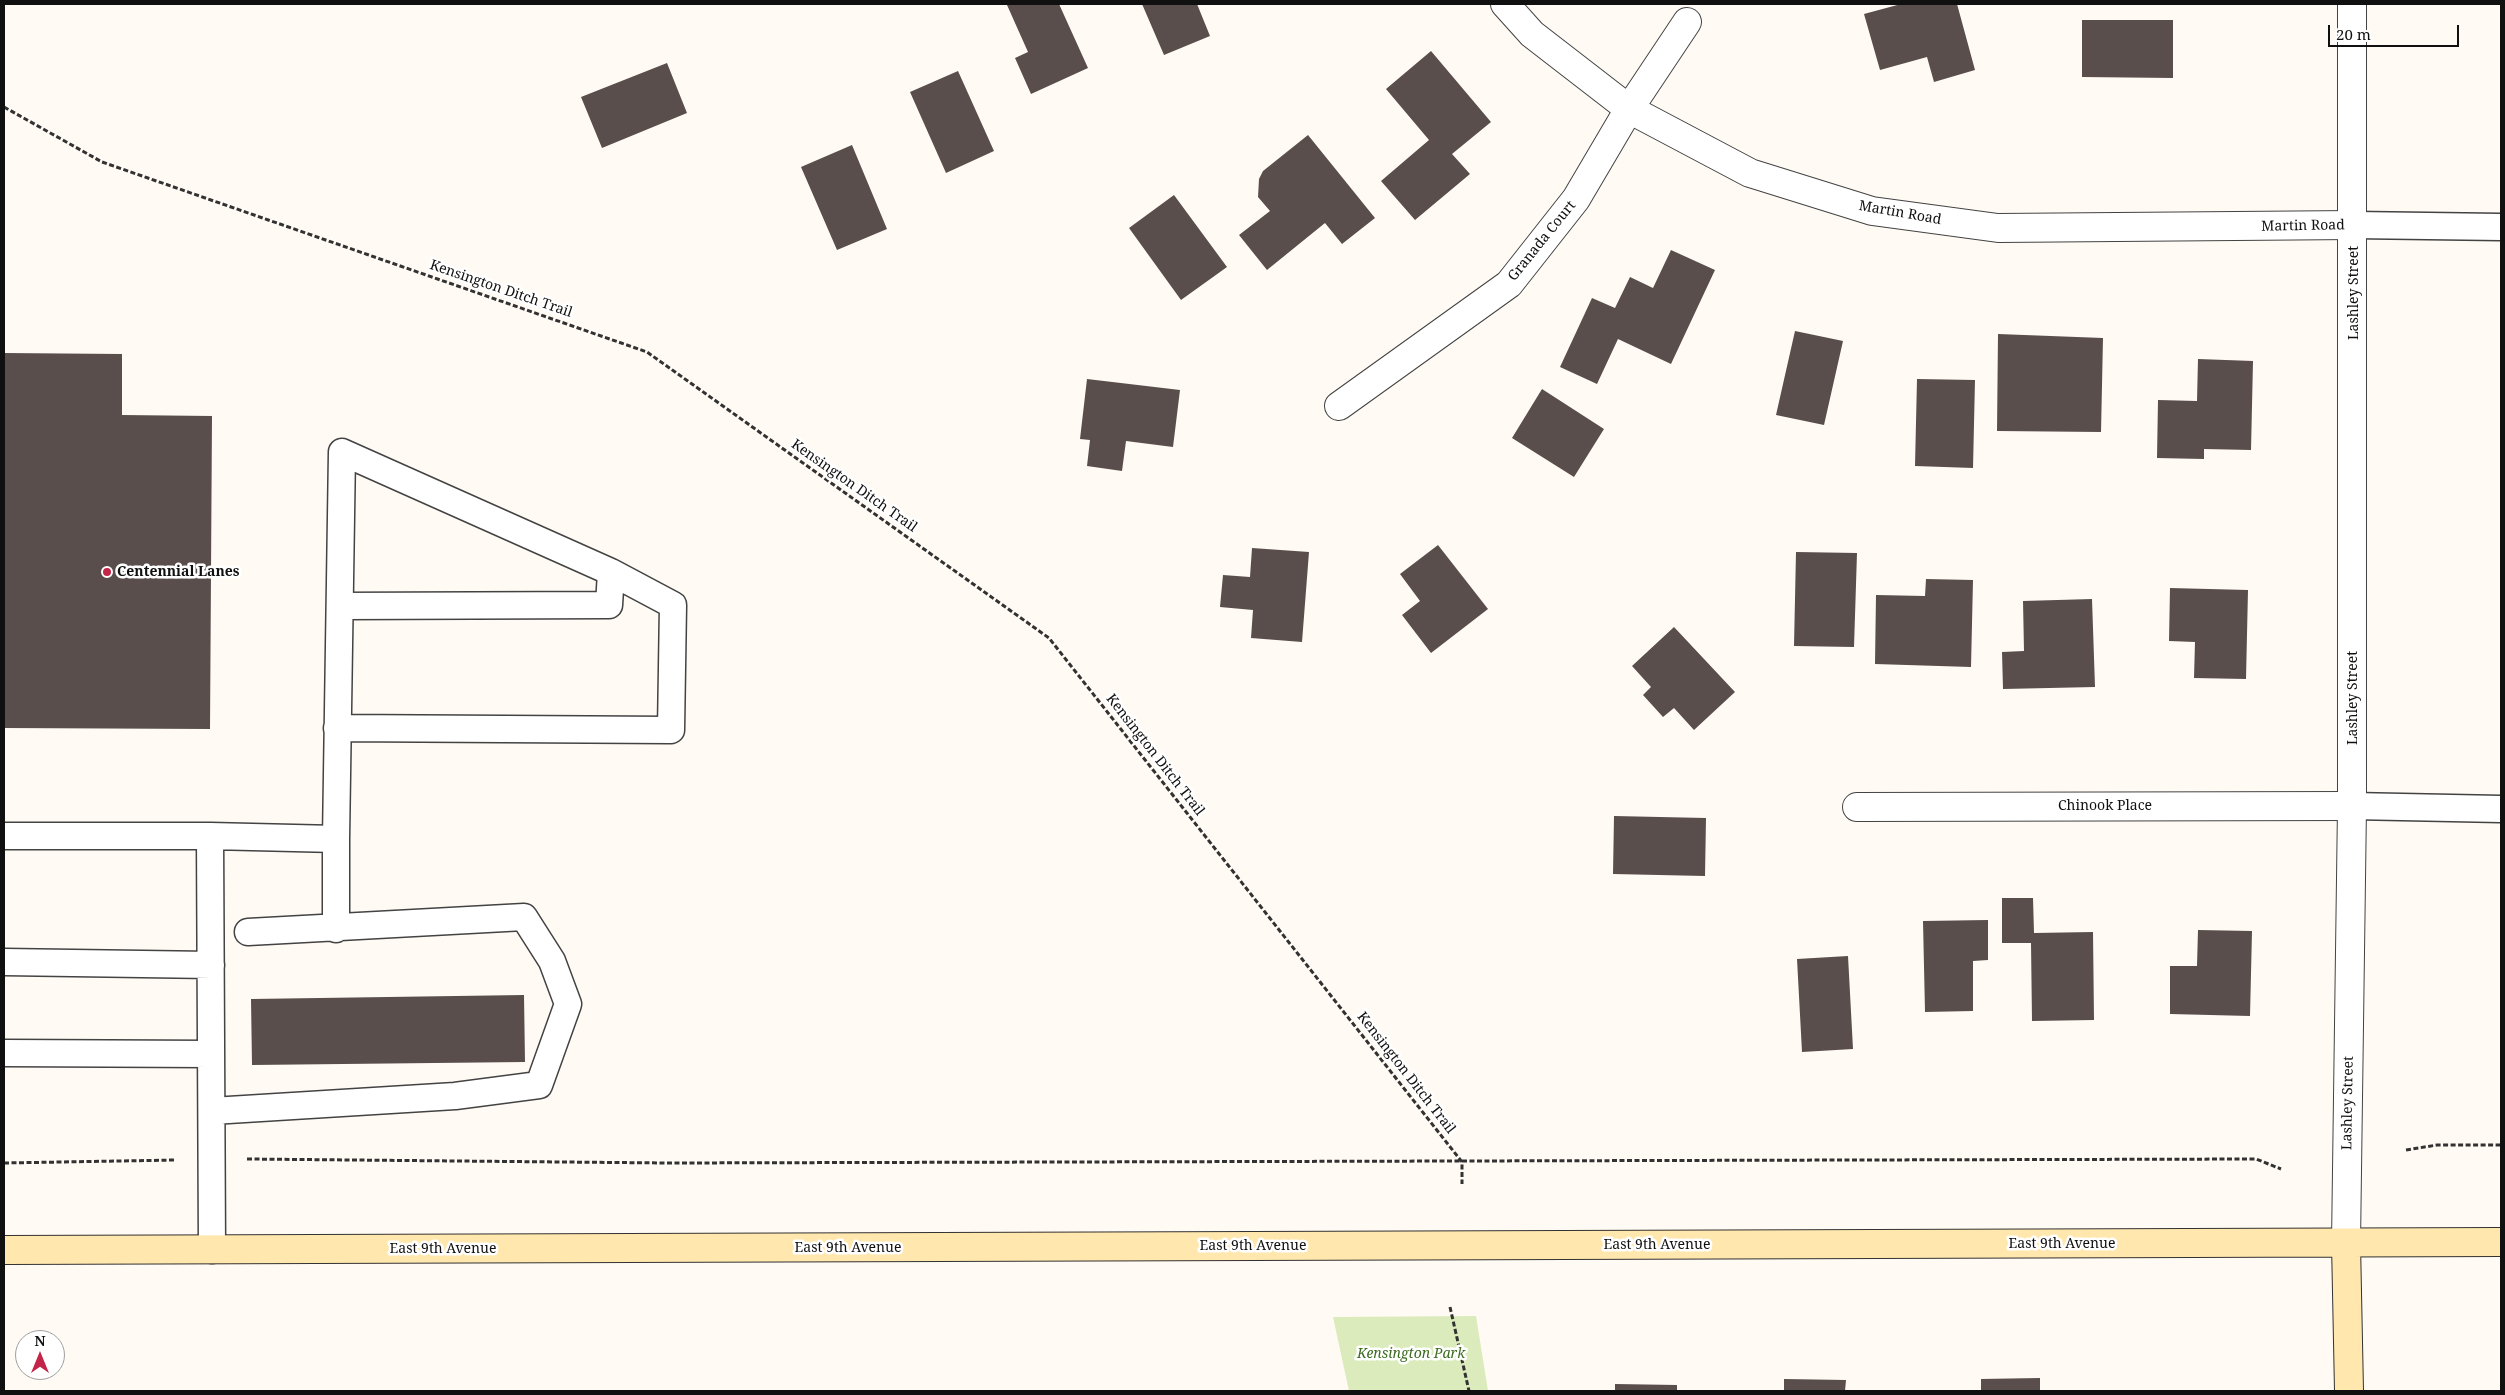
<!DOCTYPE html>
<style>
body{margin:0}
#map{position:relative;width:2505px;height:1395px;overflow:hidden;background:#fffaf3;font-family:"Noto Serif",serif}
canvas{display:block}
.frame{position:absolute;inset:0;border:5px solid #101010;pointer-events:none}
.north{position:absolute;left:15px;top:1330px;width:50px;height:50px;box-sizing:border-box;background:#fff;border:1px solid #9f9f9f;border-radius:50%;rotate:0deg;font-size:14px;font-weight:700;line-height:20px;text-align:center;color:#101010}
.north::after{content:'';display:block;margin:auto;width:18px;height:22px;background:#c32549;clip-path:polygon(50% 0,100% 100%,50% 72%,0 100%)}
.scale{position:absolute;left:2328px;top:25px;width:131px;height:22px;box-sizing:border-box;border:2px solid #101010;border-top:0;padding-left:6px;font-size:15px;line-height:18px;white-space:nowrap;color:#101010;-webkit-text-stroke:4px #fff;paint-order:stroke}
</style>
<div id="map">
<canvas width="2505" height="1395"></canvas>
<div class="frame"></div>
<div class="north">N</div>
<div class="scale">20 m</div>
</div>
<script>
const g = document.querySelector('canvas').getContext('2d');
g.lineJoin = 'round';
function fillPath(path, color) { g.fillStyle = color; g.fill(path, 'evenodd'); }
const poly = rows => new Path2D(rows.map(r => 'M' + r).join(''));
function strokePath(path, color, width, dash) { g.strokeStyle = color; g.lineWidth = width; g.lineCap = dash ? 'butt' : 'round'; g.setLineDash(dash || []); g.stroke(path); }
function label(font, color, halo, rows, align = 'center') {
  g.font = font + ' "Noto Serif",serif'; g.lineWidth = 5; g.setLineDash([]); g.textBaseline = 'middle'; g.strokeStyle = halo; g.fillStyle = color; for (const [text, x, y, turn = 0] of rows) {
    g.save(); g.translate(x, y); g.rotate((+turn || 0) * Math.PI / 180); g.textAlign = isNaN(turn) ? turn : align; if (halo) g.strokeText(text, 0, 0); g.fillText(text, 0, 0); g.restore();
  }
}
const green = poly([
 [1476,1316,1488,1391,1349,1391,1333,1317]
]);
const building = poly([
 [1009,4,1059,4,1088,68,1031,94,1015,58,1028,52,1007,5],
 [1142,4,1197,4,1210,36,1164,55],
 [1901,4,1957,4,1975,70,1934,82,1927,57,1880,70,1864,14],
 [2082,20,2173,20,2173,78,2082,77],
 [1431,51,1491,122,1452,154,1470,174,1415,220,1381,181,1429,140,1386,89],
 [667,63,687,113,602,148,581,97],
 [958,71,994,151,946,173,910,92],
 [1308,135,1375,218,1342,244,1325,223,1267,270,1239,235,1270,211,1258,197,1259,179,1263,171],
 [852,145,887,229,837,250,801,167],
 [1174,195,1227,267,1181,300,1129,228],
 [1671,250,1715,270,1671,364,1618,339,1597,384,1560,367,1592,298,1615,308,1630,277,1653,288],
 [1795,331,1843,341,1824,425,1776,415],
 [1998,334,2103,338,2101,432,1997,431],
 [4,353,122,354,122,415,212,416,210,729,4,728],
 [2198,359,2253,361,2251,450,2204,449,2204,459,2157,458,2158,400,2197,401],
 [1087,379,1180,390,1173,447,1126,441,1122,471,1087,466,1090,440,1080,439],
 [1917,379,1975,380,1973,468,1915,466],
 [1542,389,1604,429,1574,477,1512,438],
 [1438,545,1488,609,1431,653,1402,615,1420,601,1400,574],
 [1252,548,1309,552,1302,642,1251,638,1253,610,1220,607,1223,575,1250,577],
 [1796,552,1857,553,1854,647,1794,646],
 [1926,579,1973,580,1971,667,1875,664,1876,595,1925,596],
 [2170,588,2248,590,2246,679,2194,678,2195,642,2169,641],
 [2092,599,2095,687,2003,689,2002,652,2024,651,2023,601],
 [1674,627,1735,692,1694,730,1674,708,1663,717,1643,695,1651,687,1632,666],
 [1614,816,1706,818,1705,876,1613,874],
 [2002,898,2033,898,2034,933,2093,932,2094,1020,2032,1021,2031,943,2002,943],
 [1988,920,1988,960,1973,961,1973,1011,1925,1012,1923,921],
 [2198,930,2252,931,2250,1016,2170,1014,2170,966,2197,966],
 [1848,956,1853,1049,1802,1052,1797,959],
 [524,995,525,1062,252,1065,251,999],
 [2040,1378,2040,1391,1981,1391,1981,1379],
 [1784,1379,1846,1380,1845,1391,1784,1391],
 [1615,1384,1677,1385,1677,1391,1615,1391]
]);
const path = poly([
 [4,107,102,162,647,352,1049,638,1462,1162,1462,1184],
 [2406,1150,2437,1145,2501,1145],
 [247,1159,668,1163,2256,1159,2281,1169],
 [4,1163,176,1160],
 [1450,1307,1469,1391]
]);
const service = poly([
 [2354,225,2501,227],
 [337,728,671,730,673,605,611,572],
 [2352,806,2501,809],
 [4,836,210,836,336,839,342,452,611,572,609,605,340,606],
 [210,836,212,1250],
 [336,839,336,929],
 [4,962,211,965],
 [4,1053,211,1054],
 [212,1111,455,1096,539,1085,568,1004,552,961,524,917,248,932]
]);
const minor = poly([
 [1505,4,1532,34,1629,109,1750,173,1872,211,1998,228,2354,225],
 [1339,406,1509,284,1576,199,1629,109,1687,22],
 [1857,807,2352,806]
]);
const tertiary = poly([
 [2346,1243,2352,806,2352,4]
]);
const secondary = poly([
 [2346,1243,2349,1391],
 [4,1250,2501,1242]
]);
const markers = [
 [107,572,5,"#c32549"]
];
const streetNames = [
 ["Martin Road",1900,213,10],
 ["Martin Road",2303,226,-1],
 ["Granada Court",1542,241,-51],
 ["Kensington Ditch Trail",501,289,19],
 ["Lashley Street",2354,293,-90],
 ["Kensington Ditch Trail",854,486,35],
 ["Lashley Street",2353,698,-90],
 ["Kensington Ditch Trail",1155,755,52],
 ["Chinook Place",2105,806],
 ["Kensington Ditch Trail",1406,1073,52],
 ["Lashley Street",2348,1103,-89],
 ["East 9th Avenue",2062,1244],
 ["East 9th Avenue",1657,1245],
 ["East 9th Avenue",1253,1246],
 ["East 9th Avenue",848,1248],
 ["East 9th Avenue",443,1249]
];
const poiNames = [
 ["Centennial Lanes",117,572]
];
const parkNames = [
 ["Kensington Park",1411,1354]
];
fillPath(green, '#dcebbb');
fillPath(building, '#594e4c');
strokePath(service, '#434343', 29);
strokePath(minor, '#434343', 30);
strokePath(tertiary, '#434343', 30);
strokePath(secondary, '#323232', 30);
strokePath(path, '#323232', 3, [5, 2.5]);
strokePath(service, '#fff', 26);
strokePath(minor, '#fff', 28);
strokePath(tertiary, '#fff', 28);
strokePath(secondary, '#ffe7ae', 28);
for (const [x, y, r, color] of markers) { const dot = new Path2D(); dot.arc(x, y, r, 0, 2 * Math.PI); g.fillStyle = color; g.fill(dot); strokePath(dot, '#fff', 2); }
label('14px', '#101010', '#fff', streetNames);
label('bold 14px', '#101010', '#fff', poiNames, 'left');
label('italic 14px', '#3b6a1e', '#fff', parkNames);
</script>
